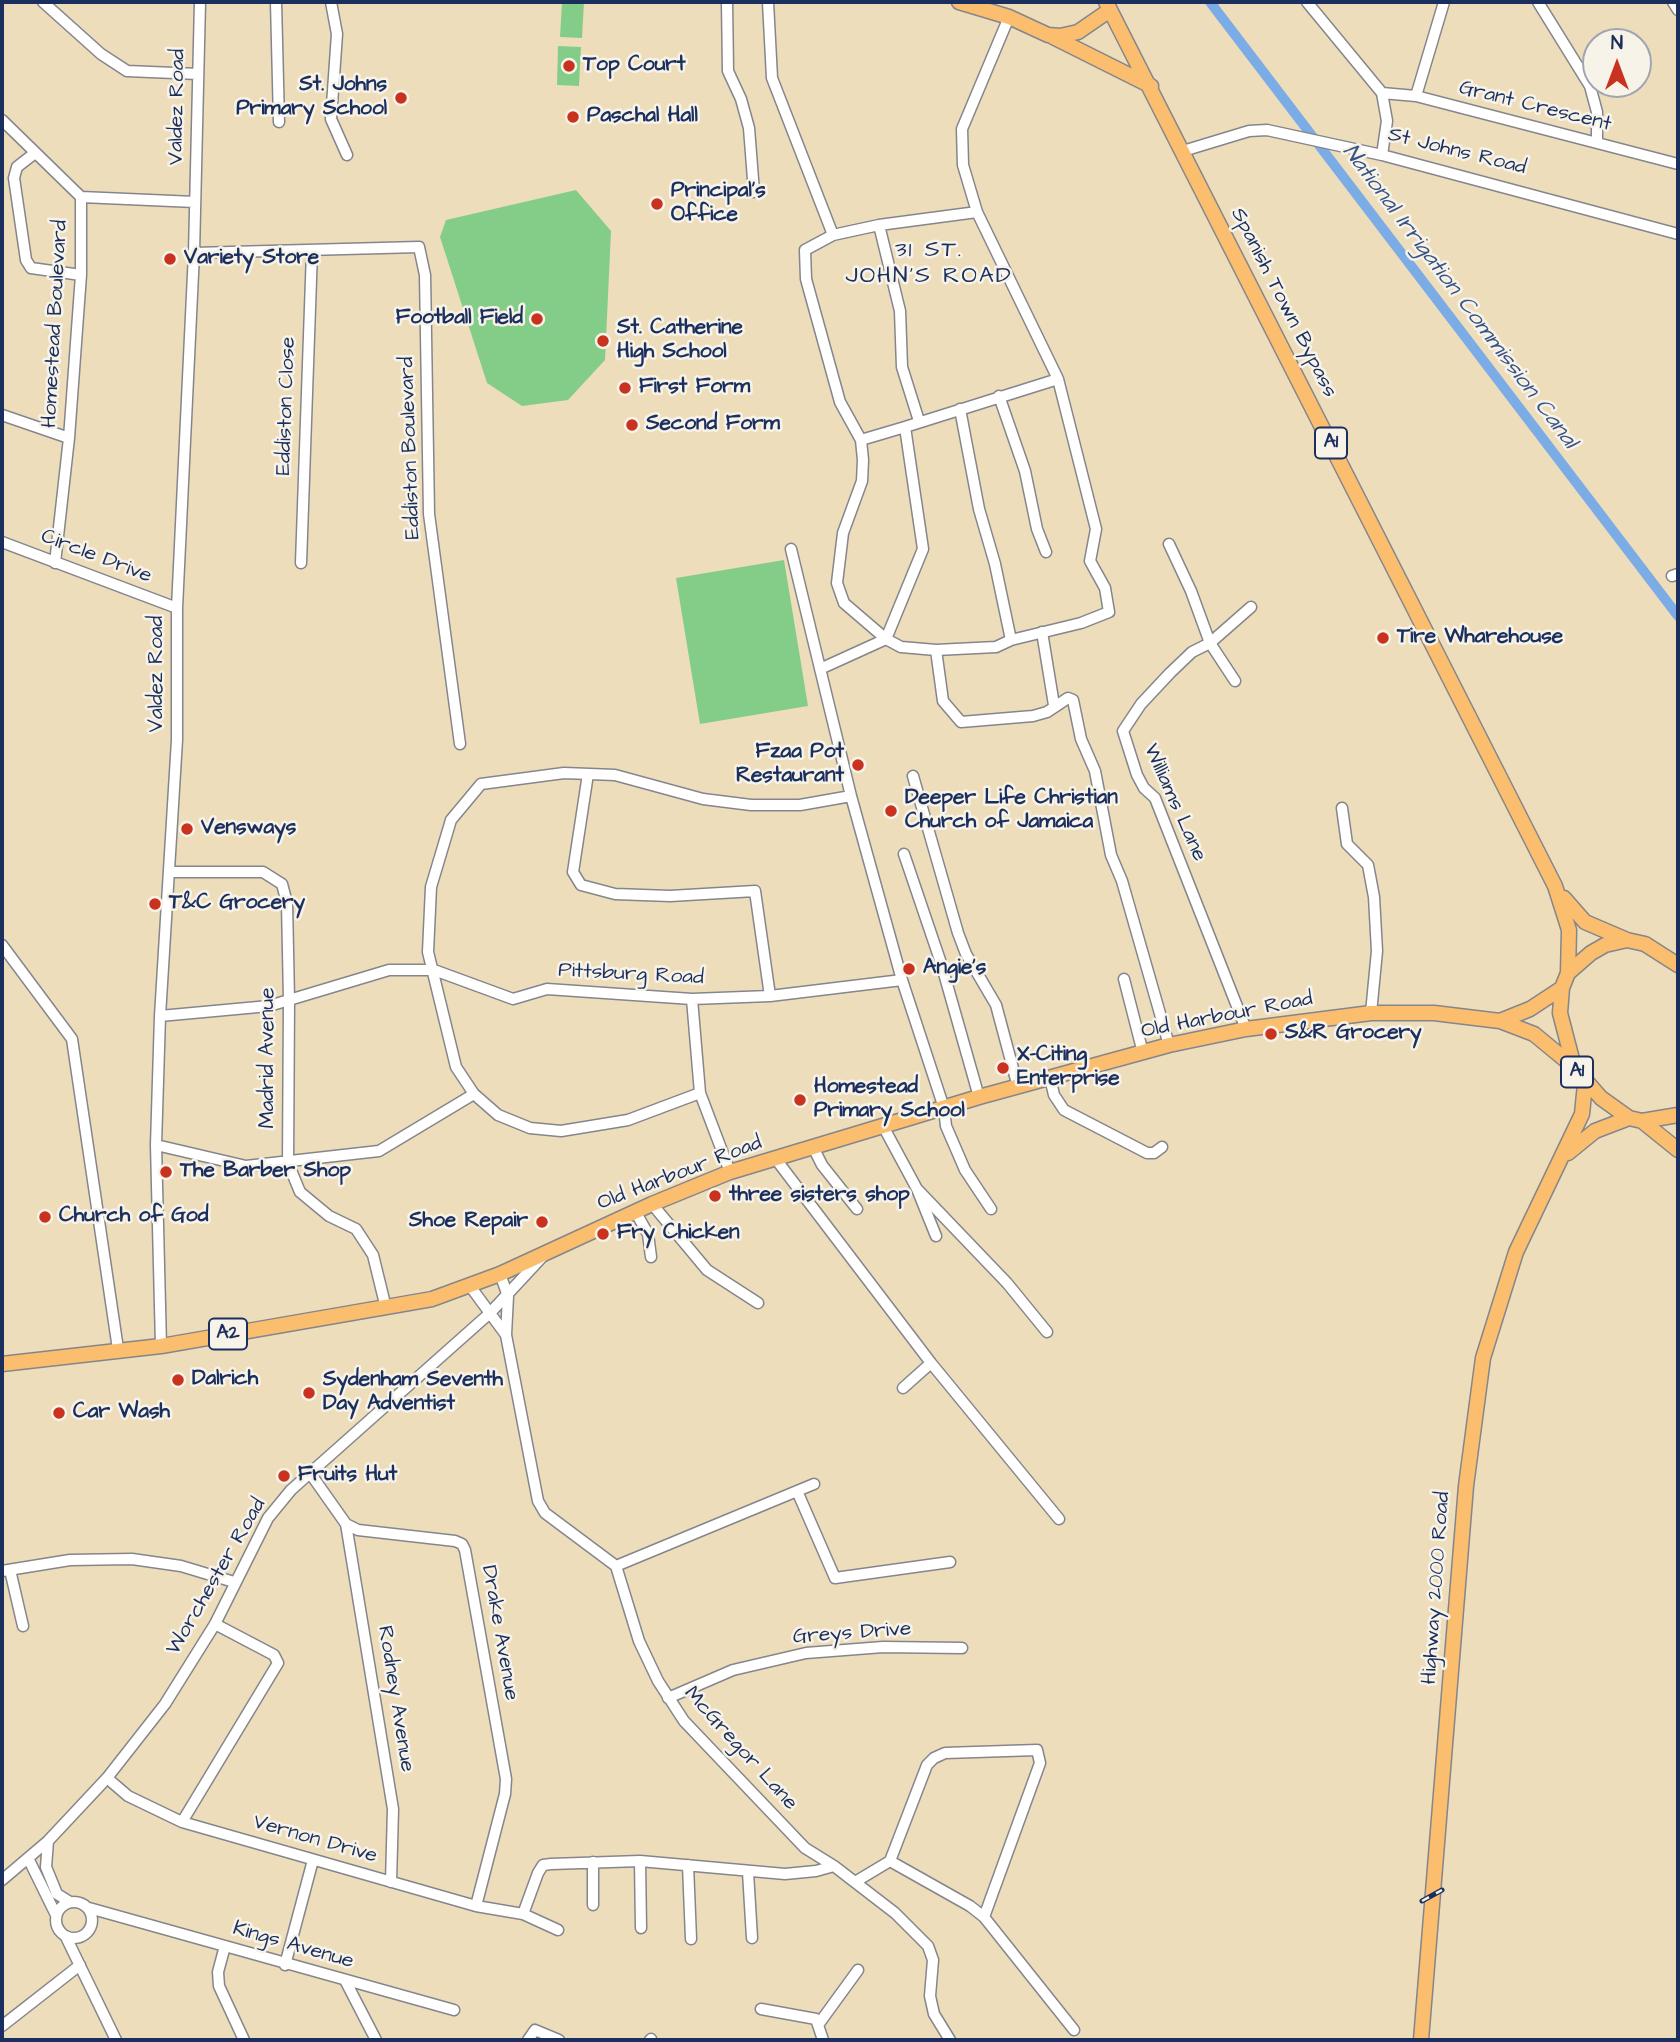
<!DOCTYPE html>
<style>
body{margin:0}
#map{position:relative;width:1680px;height:2042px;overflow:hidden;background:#edb;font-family:"Architects Daughter",sans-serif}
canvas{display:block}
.frame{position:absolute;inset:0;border:4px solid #1b2f5e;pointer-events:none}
.north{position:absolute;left:1582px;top:28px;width:70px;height:70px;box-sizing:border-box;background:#f7f3e8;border:2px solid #9fa5b1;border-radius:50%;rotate:0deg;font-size:19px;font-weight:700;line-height:28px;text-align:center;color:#1b2f5e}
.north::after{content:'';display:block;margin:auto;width:24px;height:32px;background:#c8321e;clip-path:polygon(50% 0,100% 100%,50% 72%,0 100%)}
</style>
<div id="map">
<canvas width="1680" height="2042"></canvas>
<div class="frame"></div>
<div class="north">N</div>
</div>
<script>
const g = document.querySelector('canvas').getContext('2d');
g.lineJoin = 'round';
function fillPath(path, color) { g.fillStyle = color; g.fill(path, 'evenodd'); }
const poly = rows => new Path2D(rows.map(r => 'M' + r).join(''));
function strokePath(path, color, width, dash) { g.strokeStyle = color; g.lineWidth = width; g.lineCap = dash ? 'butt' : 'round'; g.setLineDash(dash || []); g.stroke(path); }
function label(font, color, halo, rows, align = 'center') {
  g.font = font + ' "Architects Daughter",sans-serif'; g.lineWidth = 5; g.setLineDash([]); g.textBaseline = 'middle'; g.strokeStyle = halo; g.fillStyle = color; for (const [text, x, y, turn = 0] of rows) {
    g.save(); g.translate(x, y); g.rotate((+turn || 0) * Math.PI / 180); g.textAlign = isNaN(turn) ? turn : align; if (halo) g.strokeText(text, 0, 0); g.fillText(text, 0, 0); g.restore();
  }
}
const green = poly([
 [562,2,584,2,582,38,560,37],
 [558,46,581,47,579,86,557,85],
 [576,190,611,231,605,360,568,400,522,406,487,383,440,237,446,220],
 [784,560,808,706,700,724,676,578]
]);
const canal = poly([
 [1210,2,1678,616]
]);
const minor = poly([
 [43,2,101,54,127,71,198,74],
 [276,2,279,122],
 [331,2,337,34,331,119,347,155],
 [727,2,728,71,741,99,749,128,754,192],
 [768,2,772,78,833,235],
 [1307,2,1382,93,1387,121,1382,155],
 [1538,2,1590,86,1597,112,1597,142],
 [1673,2,1678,10],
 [1382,93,1416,96,1678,164],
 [1416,96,1444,2],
 [2,120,81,197,81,275,69,438,55,563],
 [1183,151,1249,131,1267,130,1382,155,1678,234],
 [35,153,17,167,14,178,26,260,31,268,81,275],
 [81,197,195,202],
 [977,212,879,225,833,235,805,250,806,279,840,402,861,440,863,460,862,481,843,533,837,583,844,603,886,639,901,647,936,650,943,701,961,722,1033,716,1047,712,1068,698,1073,700,1081,739,1095,771,1111,855,1122,881,1169,1045],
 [879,225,900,311,902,367,919,421],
 [194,253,419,247,425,275,429,514,460,744],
 [999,396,1025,471,1037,529,1046,552],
 [960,409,979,509,995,564,1011,640],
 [2,415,69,438],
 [861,440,905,427],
 [2,542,177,608],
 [1169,544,1191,591,1210,643,1192,652,1170,673,1141,704,1123,731,1137,775,1144,788,1155,798,1246,1029],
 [791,549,851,796,902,980,944,1108,946,1126,965,1170,991,1209],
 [301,563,312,251],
 [1672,576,1678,574],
 [1042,632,1054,705],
 [936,650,996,647,1011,640,1081,623,1109,612,1105,588,1090,561,1096,529,1058,379,977,212,963,165,962,129,1009,17],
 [820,669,886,639,923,549,905,427,1058,379],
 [1235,681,1210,643,1251,607],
 [588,774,573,872,581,885,615,894,670,896,755,891,770,996],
 [913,776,958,933,966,954,996,1005,1018,1087],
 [1342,808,1347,844,1368,865,1374,897,1377,951,1371,1013],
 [904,854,941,963,979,1097],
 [170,872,263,872,282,884,287,903,289,1000,288,1163,300,1192,329,1216,356,1229,373,1255,386,1308],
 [2,945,72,1039,118,1349],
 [1124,979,1143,1053],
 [692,999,700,1093,730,1172],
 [160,1016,269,1006,389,970,434,970,513,999,547,989,692,999,770,996,902,980],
 [1050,1078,1054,1095,1064,1110,1147,1153,1154,1153,1162,1147],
 [700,1093,628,1120,561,1131,530,1128,498,1115,474,1094,456,1067,428,952,431,887,451,820,481,784,564,773,615,775,703,799,751,805,800,805,851,796],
 [883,1126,917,1189,936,1236],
 [156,1145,246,1166,379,1151,474,1094],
 [813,1147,822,1165,857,1209],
 [775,1158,931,1363,1059,1519],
 [917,1189,1007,1283,1047,1332],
 [652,1204,707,1270,758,1303],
 [635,1211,648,1234,651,1257],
 [500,1274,508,1296,506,1335,538,1501,545,1513,616,1566,639,1641,658,1681,684,1721,805,1848,834,1866,895,1913,928,1946,933,1960,930,1996,934,2014,950,2040],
 [470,1286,506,1335],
 [161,1346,156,1145,160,1016,177,740,177,608,194,253,200,2],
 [903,1388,931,1363],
 [310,1473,346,1524,358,1530,455,1541,462,1544,465,1550,506,1779,505,1794,476,1906],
 [797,1491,835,1578,950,1562],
 [346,1524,393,1809,391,1882],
 [616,1566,814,1484],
 [10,1570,23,1626],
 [2,1571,70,1560,132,1559,181,1566,234,1582],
 [668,1698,733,1670,806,1653,883,1647,962,1648],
 [107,1778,128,1796,182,1822,476,1906,523,1914,558,1930],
 [182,1822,278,1663,274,1655,215,1624],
 [48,1841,46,1867,57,1894,70,1902],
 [28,1858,56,1915],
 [640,1861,641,1928],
 [890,1861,927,1765,934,1758,945,1753,1037,1750,1040,1763,984,1917],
 [593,1862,593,1905],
 [688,1865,691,1939],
 [748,1872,752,1938],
 [2,1880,48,1841,107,1778,165,1704,215,1624,268,1518,291,1490,490,1313,543,1256],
 [855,1882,890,1861,970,1906,984,1917,1074,2030],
 '56 1920a18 18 0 1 1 36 0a18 18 0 1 1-36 0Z',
 [89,1908,454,2010],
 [523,1914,538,1873,543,1865,551,1864,640,1861,785,1874,816,1871,834,1866],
 [66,1937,116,2040],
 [225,1946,218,1972,219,1986,244,2040],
 [285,1965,313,1860],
 [346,1982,376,2040],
 [761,2009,816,2019,823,2040],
 [818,2025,858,1970],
 [2,2026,80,1965],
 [528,2040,535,2030,559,2040],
 [650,2040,651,2039]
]);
const major = poly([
 [959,2,1009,17,1048,35,1060,36,1078,32,1110,10],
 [1106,2,1555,886,1569,930,1568,973],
 [1053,37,1151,86],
 [1564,898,1585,922,1627,940],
 [1678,965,1645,944,1627,940,1605,945,1591,953,1568,973,1562,988,1560,1013,1574,1067,1601,1098,1629,1118,1642,1121,1678,1115],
 [1500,1021,1530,1009,1562,988],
 [1642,1121,1678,1150],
 [1568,1153,1595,1131,1629,1118],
 [2,1364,161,1346,432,1299,500,1274,652,1204,730,1172,979,1097,1169,1045,1246,1029,1371,1013,1434,1013,1500,1021,1534,1034,1574,1067],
 [1421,2040,1466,1486,1483,1358,1516,1252,1582,1114,1585,1084]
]);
const rail = poly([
 [1422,1901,1442,1890]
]);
const markers = [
 [569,66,7,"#c8321e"],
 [401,98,7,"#c8321e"],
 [573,117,7,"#c8321e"],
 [657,204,7,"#c8321e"],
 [170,259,7,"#c8321e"],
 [537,319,7,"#c8321e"],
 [603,341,7,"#c8321e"],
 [625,388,7,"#c8321e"],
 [632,425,7,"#c8321e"],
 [1383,638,7,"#c8321e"],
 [858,765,7,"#c8321e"],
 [891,811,7,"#c8321e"],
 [187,829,7,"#c8321e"],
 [155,904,7,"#c8321e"],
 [909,969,7,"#c8321e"],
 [1271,1034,7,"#c8321e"],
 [1003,1068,7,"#c8321e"],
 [800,1100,7,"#c8321e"],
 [166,1172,7,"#c8321e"],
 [715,1196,7,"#c8321e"],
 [45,1217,7,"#c8321e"],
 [542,1222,7,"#c8321e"],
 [603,1234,7,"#c8321e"],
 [178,1380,7,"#c8321e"],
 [309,1393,7,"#c8321e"],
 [59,1413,7,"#c8321e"],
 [284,1476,7,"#c8321e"]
];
const shields = [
 [1331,443,32],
 [1577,1072,32],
 [228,1334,38]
];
const shieldNames = [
 ["A1",1331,443],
 ["A1",1577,1072],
 ["A2",228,1334]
];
const poiNames = [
 ["Top Court",583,66],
 ["St. Johns",387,86,"right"],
 ["Primary School",387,110,"right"],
 ["Paschal Hall",587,117],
 ["Principal's",671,192],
 ["Office",671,216],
 ["Variety Store",184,259],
 ["Football Field",523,319,"right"],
 ["St. Catherine",617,329],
 ["High School",617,353],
 ["First Form",639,388],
 ["Second Form",646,425],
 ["Tire Wharehouse",1397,638],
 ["Fzaa Pot",844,753,"right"],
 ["Restaurant",844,777,"right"],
 ["Deeper Life Christian",905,799],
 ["Church of Jamaica",905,823],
 ["Vensways",201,829],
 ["T&C Grocery",169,904],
 ["Angie's",923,969],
 ["S&R Grocery",1285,1034],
 ["X-Citing",1017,1056],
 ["Enterprise",1017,1080],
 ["Homestead",814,1088],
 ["Primary School",814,1112],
 ["The Barber Shop",180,1172],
 ["three sisters shop",729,1196],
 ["Church of God",59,1217],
 ["Shoe Repair",528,1222,"right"],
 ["Fry Chicken",617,1234],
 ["Dalrich",192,1380],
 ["Sydenham Seventh",323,1381],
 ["Day Adventist",323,1405],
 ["Car Wash",73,1413],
 ["Fruits Hut",298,1476]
];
const streetNames = [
 ["Valdez Road",178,107,-89],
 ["Grant Crescent",1535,107,14],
 ["St Johns Road",1457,152,14],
 ["Spanish Town Bypass",1283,303,63],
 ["Homestead Boulevard",56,324,-87],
 ["Eddiston Close",287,406,-88],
 ["Eddiston Boulevard",411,448,-92],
 ["Circle Drive",96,557,21],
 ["Valdez Road",158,674,-90],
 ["Williams Lane",1174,803,66],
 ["Pittsburg Road",631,975,3],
 ["Old Harbour Road",1227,1016,-11],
 ["Madrid Avenue",269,1058,-90],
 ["Old Harbour Road",680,1174,-21],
 ["Worchester Road",217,1577,-60],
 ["Highway 2000 Road",1437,1588,-86],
 ["Drake Avenue",499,1633,80],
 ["Greys Drive",852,1634,-4],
 ["Rodney Avenue",395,1699,81],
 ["McGregor Lane",740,1749,48],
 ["Vernon Drive",315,1840,16],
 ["Kings Avenue",293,1946,16]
];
const neighbourhoodNames = [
 ["31 ST.",929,251],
 ["JOHN'S ROAD",929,277]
];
const waterNames = [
 ["National Irrigation Commission Canal",1459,297,53]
];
fillPath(green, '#84cd89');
strokePath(canal, '#7bace6', 10);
strokePath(minor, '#84868c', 13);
strokePath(major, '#84868c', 17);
strokePath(minor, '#fff', 10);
strokePath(major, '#fbbd6e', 14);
strokePath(rail, '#1b2f5e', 5);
strokePath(rail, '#f7f3e8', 2.5, [8]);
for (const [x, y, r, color] of markers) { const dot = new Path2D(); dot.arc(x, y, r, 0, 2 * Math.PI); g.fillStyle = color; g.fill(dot); strokePath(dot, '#f7f3e8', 2.5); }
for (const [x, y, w] of shields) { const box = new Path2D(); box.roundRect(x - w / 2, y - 15.5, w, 31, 5); g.fillStyle = '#f7f3e8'; g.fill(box); strokePath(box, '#1b2f5e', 2); }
label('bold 19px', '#1b2f5e', null, shieldNames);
label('bold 21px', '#1b2f5e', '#f7f3e8', poiNames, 'left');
label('21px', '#1b2f5e', '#f7f3e8', streetNames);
g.letterSpacing = '2px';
label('23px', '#1b2f5e', '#f7f3e8', neighbourhoodNames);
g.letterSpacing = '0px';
label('italic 23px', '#385487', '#f7f3e8', waterNames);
</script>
